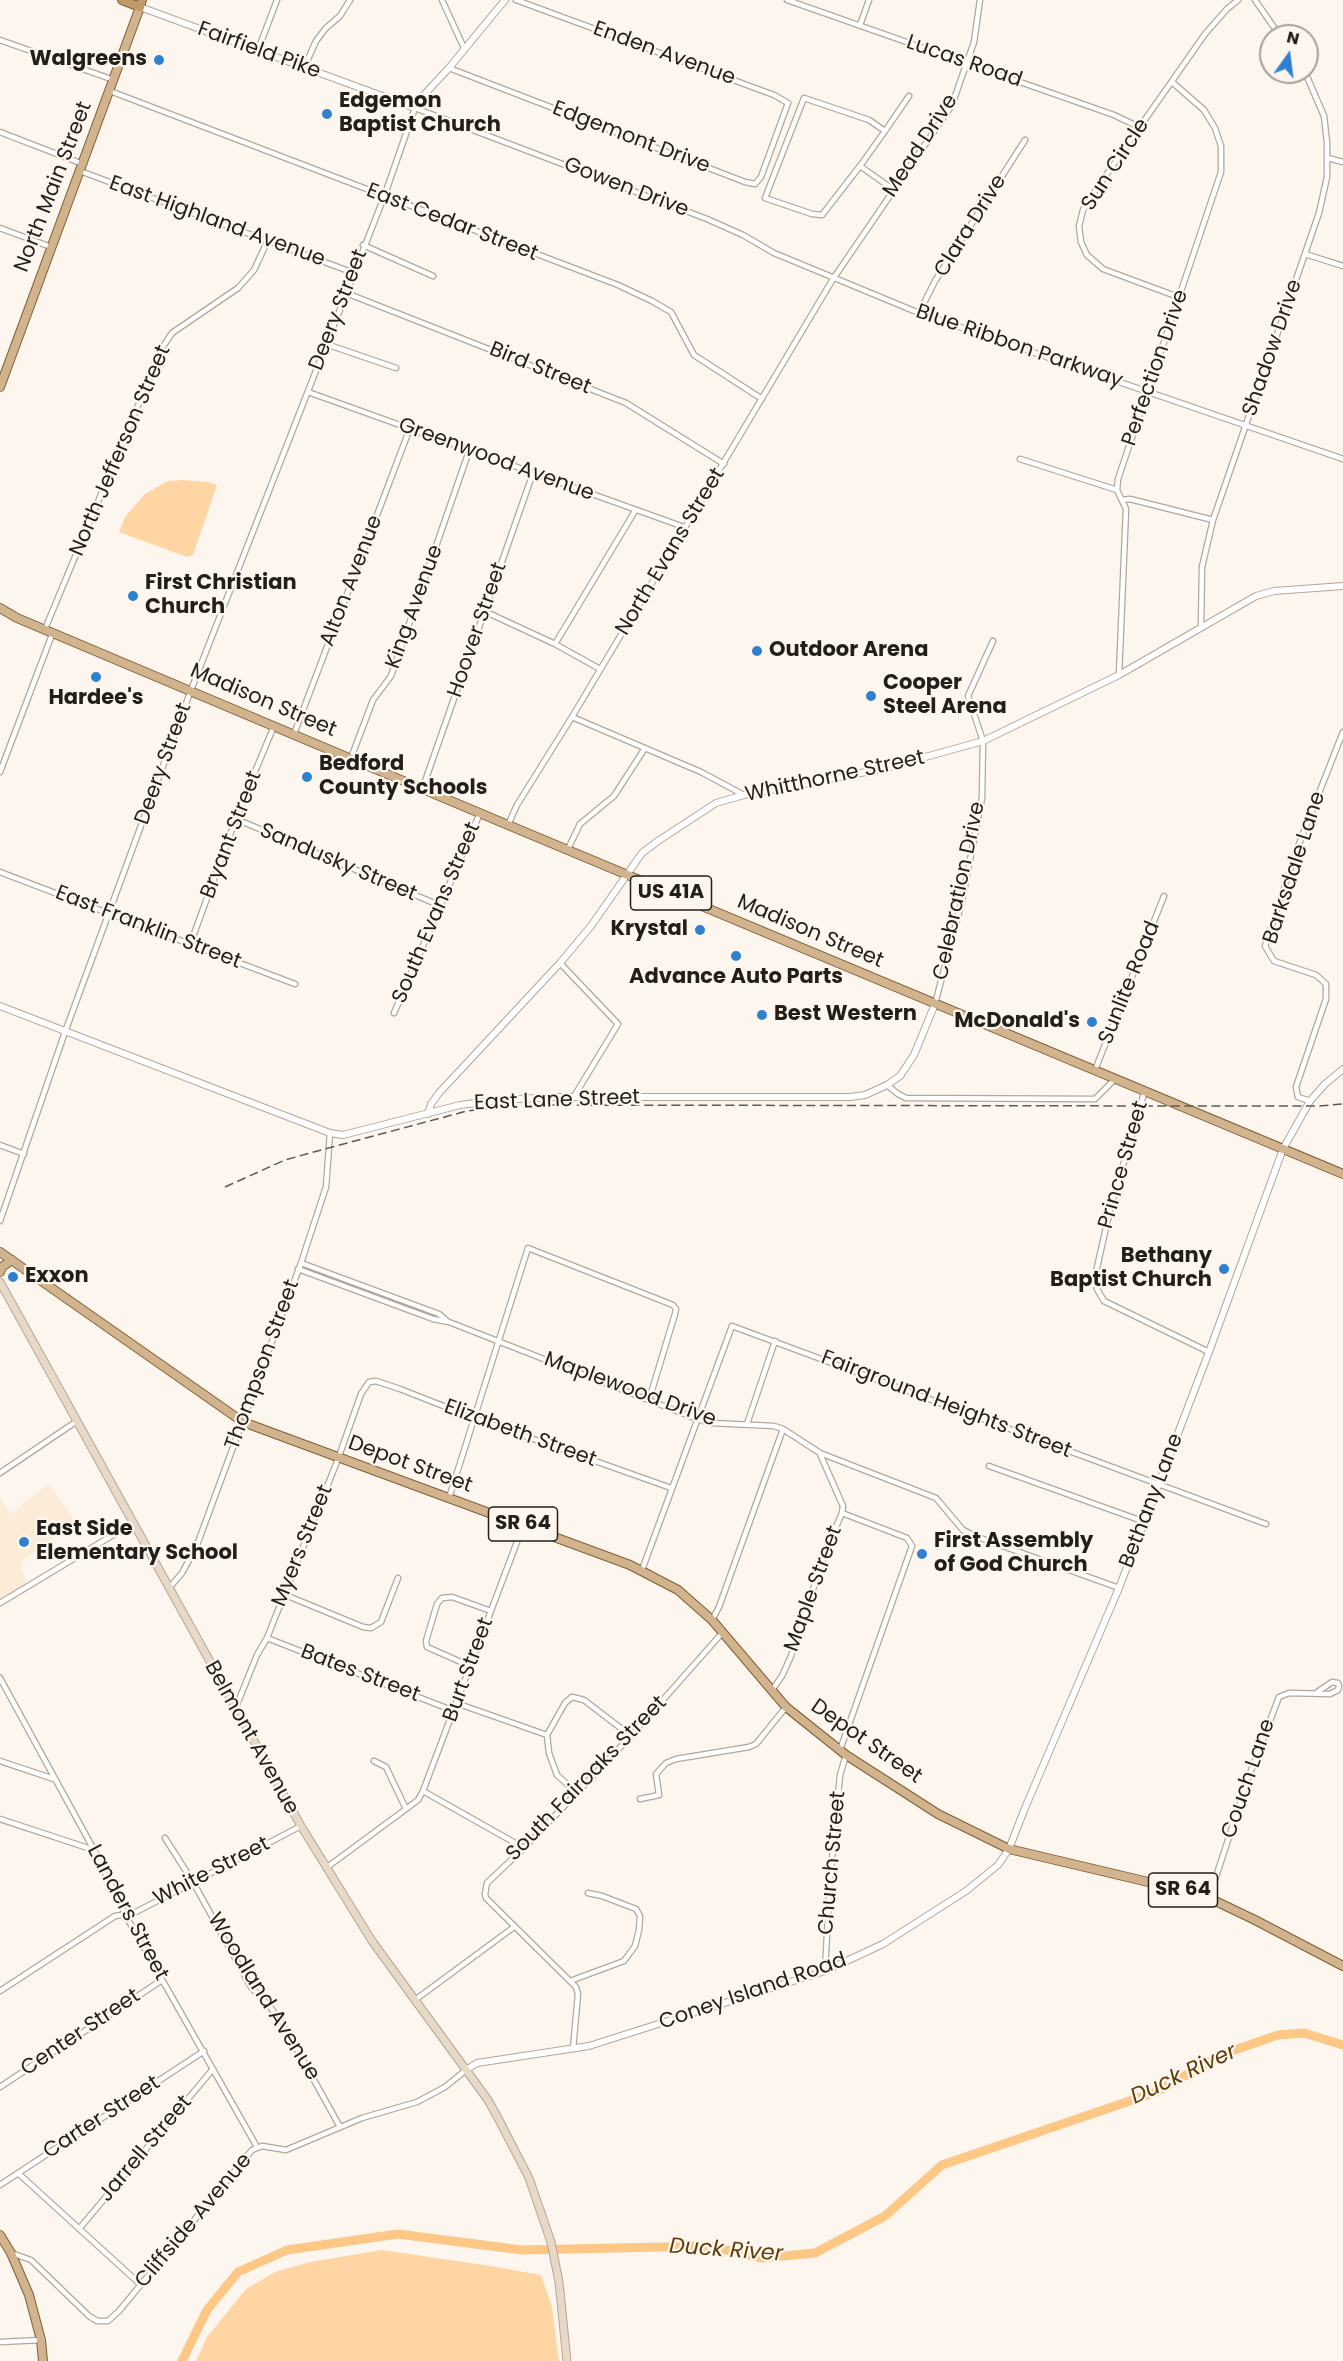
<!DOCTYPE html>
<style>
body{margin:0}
#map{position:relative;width:1343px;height:2361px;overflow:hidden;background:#fdf6ee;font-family:Poppins,sans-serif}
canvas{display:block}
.north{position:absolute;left:1259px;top:24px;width:60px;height:60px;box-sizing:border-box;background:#fdf6ee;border:2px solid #a5a099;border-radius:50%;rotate:14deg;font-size:16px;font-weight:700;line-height:24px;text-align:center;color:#221e19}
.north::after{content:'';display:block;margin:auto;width:21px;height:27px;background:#2f81d0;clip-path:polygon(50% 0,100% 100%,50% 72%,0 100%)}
</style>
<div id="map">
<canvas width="1343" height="2361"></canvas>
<div class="north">N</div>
</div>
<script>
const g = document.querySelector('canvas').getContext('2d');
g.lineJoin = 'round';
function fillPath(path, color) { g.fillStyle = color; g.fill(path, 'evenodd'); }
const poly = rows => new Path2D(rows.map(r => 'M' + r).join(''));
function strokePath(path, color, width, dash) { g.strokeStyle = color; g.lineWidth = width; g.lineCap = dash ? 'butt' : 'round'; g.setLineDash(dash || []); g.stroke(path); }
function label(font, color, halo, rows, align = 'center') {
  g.font = font + ' Poppins,sans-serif'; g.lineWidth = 4.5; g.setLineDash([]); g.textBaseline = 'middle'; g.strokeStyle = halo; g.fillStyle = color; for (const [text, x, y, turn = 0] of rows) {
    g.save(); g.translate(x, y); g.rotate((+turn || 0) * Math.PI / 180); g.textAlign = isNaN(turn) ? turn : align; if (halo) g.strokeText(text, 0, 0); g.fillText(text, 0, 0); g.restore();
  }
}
const built = poly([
 [49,1484,75,1521,20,1563,27,1584,0,1599,0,1497,10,1514]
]);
const green = poly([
 [183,480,208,482,217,485,193,555,187,557,119,532,125,517,145,494,168,481],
 [382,2250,491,2266,541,2275,552,2307,559,2361,196,2361,207,2337,246,2289,275,2272,310,2262]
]);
const river = poly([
 [182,2361,207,2310,238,2272,287,2250,398,2234,522,2250,708,2246,762,2258,815,2253,885,2216,942,2165,1156,2092,1226,2053,1278,2035,1304,2033,1343,2045]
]);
const minor = poly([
 [442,0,464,48],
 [787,0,1114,115,1139,127],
 [1255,0,1280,36],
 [860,25,869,0],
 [0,40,114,80],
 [258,50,277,0],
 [304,68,316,41,326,28,340,16,350,0],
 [449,68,745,182,755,184,761,177,788,103,774,95,516,0],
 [110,91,618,285,652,301,671,312,694,355,762,399],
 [885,131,869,120,804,98,765,198,812,214,822,215,860,166,885,131,909,96],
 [0,132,83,164],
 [1328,158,1343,162],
 [860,166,894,190],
 [80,171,354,273],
 [0,228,51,247],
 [363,245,433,276],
 [1305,254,1343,266],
 [346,293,626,403,724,464],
 [1181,298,1103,269,1087,255,1081,242,1079,226,1083,210,1090,198,1205,34,1227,9,1238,0],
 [919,313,935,281,1025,140],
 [326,344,396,368],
 [308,392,684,527],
 [1020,459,1117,490],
 [1122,500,1130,499,1213,520],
 [484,611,555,644,600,669],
 [1201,626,1202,567,1213,520,1319,213,1327,177,1327,142,1324,116,1305,72],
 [45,629,162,348,172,333,238,288,254,270,268,240],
 [555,644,635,511],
 [1119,675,1126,509,1117,490,1118,479,1221,172,1221,146,1215,128,1204,110,1172,82],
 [572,717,701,772,744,795],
 [294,734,410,428],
 [351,758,373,700,391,676,469,451],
 [0,772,53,632],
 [423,787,533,473],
 [236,819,441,906],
 [508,825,517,805,572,717,833,279,952,105,974,42,980,0],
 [568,849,580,824,614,796,645,748],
 [0,872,295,984],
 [190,945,239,810,274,726],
 [560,963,618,1024,573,1098],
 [935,1004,962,901,982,798,983,741,968,696,993,641],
 [394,1013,480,813],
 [1095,1070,1164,896],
 [887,1085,898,1094,906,1098,1095,1099,1115,1079],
 [1145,1090,1110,1210,1096,1272,1097,1289,1104,1301,1209,1352],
 [1310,1101,1298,1097,1296,1087,1326,999,1326,984,1316,975,1274,961,1265,946,1297,849,1343,732],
 [0,1145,24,1154],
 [0,1221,65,1032,191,690,384,197,415,108,707,219,743,235,774,253,919,313,1343,459],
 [301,1263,412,1304,439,1314,447,1321],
 [298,1269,433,1319,449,1322,697,1419,711,1423,774,1426,783,1429,820,1453,936,1498,963,1530,975,1536,1119,1588],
 [747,1424,775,1341],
 [989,1466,1145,1522],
 [0,1473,77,1421],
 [449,1498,528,1248,673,1305,676,1309,675,1314,649,1400],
 [642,1570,732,1326,1266,1524],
 [169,1588,182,1573,197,1545,301,1263,326,1187,330,1133],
 [283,1594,363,1627,371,1628,381,1622,398,1578],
 [0,1603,133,1523],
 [712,1620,719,1607,783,1429],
 [267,1638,454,1711],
 [470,1666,427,1647,426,1641,437,1604,442,1598,452,1597,491,1611],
 [0,1678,94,1850,126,1916,257,2147],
 [772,1690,782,1676,791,1656,826,1550,842,1513,843,1506,820,1454],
 [456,1703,547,1735],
 [236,1707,257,1655,267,1638,338,1459,361,1394,369,1382,376,1381,400,1389,474,1418,671,1488],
 [840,1750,912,1546,907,1538,842,1513],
 [0,1761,54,1779],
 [374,1761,386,1767,406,1809],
 [423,1791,524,1848],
 [577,1793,557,1775,549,1753,547,1735,565,1703,572,1697,584,1700,631,1736],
 [640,1799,659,1795,656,1774,666,1763,676,1759,749,1747,756,1744,786,1707],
 [0,1819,94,1850],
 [165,1838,193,1882,251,1987,271,2008,289,2035,340,2127],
 [326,1868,406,1809,418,1800,423,1791,523,1526],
 [1209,1898,1249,1776,1279,1697,1289,1693,1330,1694,1338,1690,1339,1686,1338,1683,1332,1682,1316,1693],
 [825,1971,830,1879,840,1775,846,1755],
 [570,1981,624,1961,635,1946,639,1930,640,1916,636,1909,602,1896,588,1893],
 [0,1991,115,1916,134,1913,301,1826],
 [415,2000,514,1927],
 [573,2049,578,1994,576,1987,486,1898,485,1894,487,1883,524,1848,631,1736,723,1632],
 [0,2087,162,1980],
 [18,2173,141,2285],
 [0,2185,204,2051],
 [79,2229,213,2069],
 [11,2253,31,2260,89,2316,97,2321,108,2321,119,2311,252,2150,262,2146,286,2150,362,2118,417,2102,445,2087,466,2070],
 [0,2342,41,2340]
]);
const tertiary = poly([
 [140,7,415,108,421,98,449,68,505,0],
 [0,1006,330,1133,343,1135,460,1105,499,1100,556,1097,850,1097,865,1095,887,1085,900,1076,914,1055,935,1004],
 [428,1114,431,1104,439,1093,560,963,591,926,642,853,658,841,716,803,744,795,882,769,983,741,1119,675,1256,596,1274,591,1343,586],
 [466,2070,477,2063,589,2046,825,1971,883,1944,966,1891,998,1865,1009,1849,1025,1808,1119,1588,1209,1352,1283,1149,1310,1101,1325,1084,1343,1069]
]);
const secondary = poly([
 [0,1282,301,1826,372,1941,488,2100,499,2120,529,2178,551,2242,559,2282,567,2361]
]);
const primary = poly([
 [0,387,140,7],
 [0,608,17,618,508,825,1343,1174],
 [0,1252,243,1422,630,1565,678,1590,712,1620,786,1707,846,1755,938,1814,1009,1849,1182,1890,1209,1898,1255,1920,1343,1966],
 [0,1272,2,1267,12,1260],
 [0,2235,11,2253,29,2295,41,2340,43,2361]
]);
const trunk = poly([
 [122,0,140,7,142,0]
]);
const rail = poly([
 [225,1187,285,1160,310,1153,467,1111,519,1105,1183,1106,1319,1106,1343,1104]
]);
const markers = [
 [159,60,6,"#2f81d0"],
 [327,114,6,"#2f81d0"],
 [133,596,6,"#2f81d0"],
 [757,651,6,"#2f81d0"],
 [96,677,6,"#2f81d0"],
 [871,696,6,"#2f81d0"],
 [307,777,6,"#2f81d0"],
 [700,930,6,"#2f81d0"],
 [736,956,6,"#2f81d0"],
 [762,1015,6,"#2f81d0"],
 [1092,1022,6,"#2f81d0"],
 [1224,1269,6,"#2f81d0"],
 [13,1277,6,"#2f81d0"],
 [24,1542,6,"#2f81d0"],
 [922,1554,6,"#2f81d0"]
];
const shields = [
 [671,893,81],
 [523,1524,69],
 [1183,1890,69]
];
const shieldNames = [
 ["US 41A",671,893],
 ["SR 64",523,1524],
 ["SR 64",1183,1890]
];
const streetNames = [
 ["Fairfield Pike",259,51,20],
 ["Enden Avenue",664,54,20],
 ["Lucas Road",964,62,19],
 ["Edgemont Drive",631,138,21],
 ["Mead Drive",921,146,-57],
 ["Sun Circle",1116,165,-57],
 ["North Main Street",54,187,-69],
 ["Gowen Drive",626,188,21],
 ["East Highland Avenue",217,222,20],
 ["East Cedar Street",452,223,21],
 ["Clara Drive",971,226,-58],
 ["Deery Street",339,310,-69],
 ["Blue Ribbon Parkway",1019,347,19],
 ["Shadow Drive",1273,348,-71],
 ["Perfection Drive",1156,368,-71],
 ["Bird Street",540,369,22],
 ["North Jefferson Street",121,451,-67],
 ["Greenwood Avenue",496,460,20],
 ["North Evans Street",671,552,-59],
 ["Alton Avenue",352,581,-69],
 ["King Avenue",415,607,-70],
 ["Hoover Street",478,630,-71],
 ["Madison Street",263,701,23],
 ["Deery Street",164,764,-70],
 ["Whitthorne Street",835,777,-12],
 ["Bryant Street",232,835,-69],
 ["Sandusky Street",338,863,23],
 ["Barksdale Lane",1295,868,-72],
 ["Celebration Drive",960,891,-78],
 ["South Evans Street",437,913,-67],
 ["East Franklin Street",148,928,21],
 ["Madison Street",810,932,23],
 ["Sunlite Road",1130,983,-68],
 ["East Lane Street",557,1101,-2],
 ["Prince Street",1124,1165,-74],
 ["Thompson Street",263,1365,-70],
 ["Maplewood Drive",630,1390,20],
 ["Fairground Heights Street",946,1405,21],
 ["Elizabeth Street",520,1434,20],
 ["Depot Street",410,1465,20],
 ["Bethany Lane",1152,1501,-69],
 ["Myers Street",303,1546,-68],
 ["Maple Street",814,1589,-70],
 ["Burt Street",469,1670,-70],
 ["Bates Street",360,1674,21],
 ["Belmont Avenue",251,1738,61],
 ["Depot Street",866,1742,35],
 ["South Fairoaks Street",587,1779,-46],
 ["Couch Lane",1249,1779,-71],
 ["Church Street",833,1863,-85],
 ["White Street",212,1872,-27],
 ["Landers Street",127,1913,62],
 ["Coney Island Road",753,1992,-19],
 ["Woodland Avenue",263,1997,58],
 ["Center Street",81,2033,-34],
 ["Carter Street",102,2118,-33],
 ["Jarrell Street",146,2149,-50],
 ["Cliffside Avenue",194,2221,-50]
];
const poiNames = [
 ["Walgreens",147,60,"right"],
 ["Edgemon",339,102],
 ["Baptist Church",339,126],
 ["First Christian",145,584],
 ["Church",145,608],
 ["Outdoor Arena",769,651],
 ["Cooper",883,684],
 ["Steel Arena",883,708],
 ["Hardee's",96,699,"center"],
 ["Bedford",319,765],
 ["County Schools",319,789],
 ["Krystal",688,930,"right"],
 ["Advance Auto Parts",736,978,"center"],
 ["Best Western",774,1015],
 ["McDonald's",1080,1022,"right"],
 ["Bethany",1212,1257,"right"],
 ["Baptist Church",1212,1281,"right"],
 ["Exxon",25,1277],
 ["East Side",36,1530],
 ["Elementary School",36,1554],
 ["First Assembly",934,1542],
 ["of God Church",934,1566]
];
const waterNames = [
 ["Duck River",1184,2075,-25],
 ["Duck River",726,2251,4]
];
fillPath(built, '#fcebd7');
fillPath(green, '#ffd5a4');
strokePath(river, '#fdc786', 9);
strokePath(minor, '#b2a79a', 7);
strokePath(tertiary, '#b2a79a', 8);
strokePath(secondary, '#b2a79a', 9);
strokePath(primary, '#805e33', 10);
strokePath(trunk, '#805e33', 10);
strokePath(minor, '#fff', 4.5);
strokePath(tertiary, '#fff', 6);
strokePath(secondary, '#e8d9c6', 7);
strokePath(primary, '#d1b38d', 8);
strokePath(trunk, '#c29a67', 8);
strokePath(rail, '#5e5953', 1.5, [9, 4.5]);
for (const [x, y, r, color] of markers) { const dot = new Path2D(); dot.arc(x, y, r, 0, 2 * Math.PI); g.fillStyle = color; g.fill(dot); strokePath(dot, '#fdf6ee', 2); }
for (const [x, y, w] of shields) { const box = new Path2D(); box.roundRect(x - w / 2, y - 17, w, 34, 4.5); g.fillStyle = '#fdf6ee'; g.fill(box); strokePath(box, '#221e19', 1.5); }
label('bold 20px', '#221e19', null, shieldNames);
label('21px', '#221e19', '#fdf6ee', streetNames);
label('bold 21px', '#221e19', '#fdf6ee', poiNames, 'left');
label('italic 22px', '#603d08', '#fdf6ee', waterNames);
</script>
